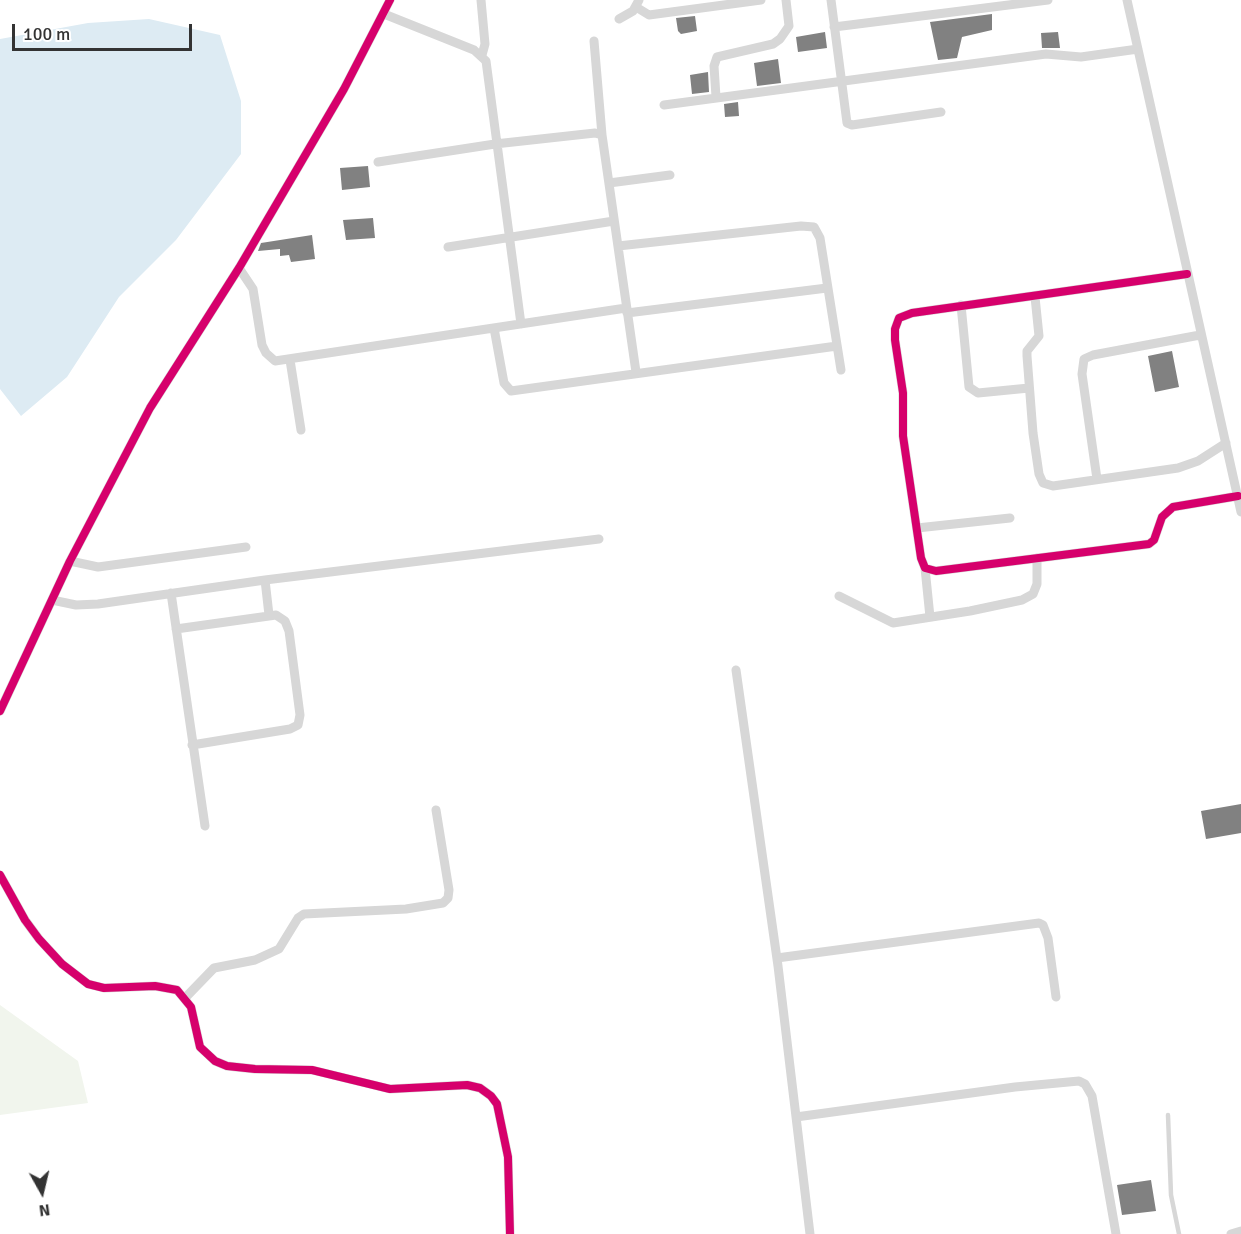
<!DOCTYPE html>
<style>
body{margin:0}
#map{position:relative;width:1241px;height:1234px;overflow:hidden;background:#fff;font-family:Signika,sans-serif}
canvas{display:block}
.north{position:absolute;left:12px;top:1162px;width:60px;height:60px;-webkit-text-stroke:4px #fff;paint-order:stroke;rotate:172deg;font-size:16px;font-weight:700;line-height:24px;text-align:center;color:#333}
.north::after{content:'';display:block;margin:auto;width:21px;height:27px;background:#333;clip-path:polygon(50% 0,100% 100%,50% 72%,0 100%)}
.scale{position:absolute;left:12px;top:24px;width:180px;height:27px;box-sizing:border-box;border:3px solid #333;border-top:0;padding-left:8px;font-size:18px;line-height:21px;white-space:nowrap;color:#333;-webkit-text-stroke:4px #fff;paint-order:stroke}
</style>
<div id="map">
<canvas width="1241" height="1234"></canvas>
<div class="north">N</div>
<div class="scale">100 m</div>
</div>
<script>
const g = document.querySelector('canvas').getContext('2d');
g.lineJoin = 'round';
function fillPath(path, color) { g.fillStyle = color; g.fill(path, 'evenodd'); }
const poly = rows => new Path2D(rows.map(r => 'M' + r).join(''));
function strokePath(path, color, width, dash) { g.strokeStyle = color; g.lineWidth = width; g.lineCap = dash ? 'butt' : 'round'; g.setLineDash(dash || []); g.stroke(path); }
const green = poly([
 [0,1005,78,1061,88,1103,0,1115]
]);
const water = poly([
 [149,19,220,35,241,101,241,154,176,240,119,297,67,377,21,416,0,389,0,39,88,23]
]);
const building = poly([
 [992,14,992,30,962,37,957,58,938,60,930,22],
 [695,16,697,31,681,34,678,31,676,18],
 [825,32,827,48,798,52,796,37],
 [1058,32,1060,48,1042,48,1041,33],
 [778,59,781,83,757,86,754,63],
 [708,72,709,92,692,94,690,75],
 [738,102,739,116,725,117,724,104],
 [368,166,370,187,342,190,340,168],
 [373,218,375,238,346,240,343,220],
 [312,235,315,259,291,262,289,255,280,256,280,249,258,251,261,243],
 [1172,351,1179,387,1155,392,1148,356],
 [1241,804,1241,833,1206,839,1201,811],
 [1151,1180,1156,1211,1122,1215,1117,1185]
]);
const lane = poly([
 [1168,1115,1171,1195,1179,1234]
]);
const street = poly([
 [481,0,485,44,482,55],
 [831,0,847,123,852,125,941,112],
 [1127,0,1241,512],
 [636,7,649,15,761,0],
 [384,14,474,50,486,61,521,324],
 [619,19,633,11,639,0],
 [834,27,1048,0],
 [594,41,602,135],
 [716,97,714,66,717,57,773,44,780,39,789,26,786,0],
 [664,105,1046,54,1081,57,1138,49],
 [378,162,495,144,595,133,602,135,636,372],
 [609,183,670,175],
 [618,246,801,226,814,227,820,238,841,370],
 [448,247,614,221],
 [239,268,253,289,262,345,266,353,275,361,626,308],
 [1187,274,912,313,899,318,895,329,895,340,903,393,903,436,921,558,925,568,936,571,1149,544,1154,540,1162,517,1173,507,1238,496],
 [1035,297,1039,336,1027,351,1027,356,1033,433,1039,474,1043,483,1053,486,1178,468,1198,461,1226,443],
 [961,305,969,387,978,393,1029,388],
 [627,313,827,288],
 [494,328,504,383,511,391,837,346],
 [290,360,301,430],
 [1097,479,1082,374,1084,359,1093,355,1200,335],
 [917,528,1010,518],
 [70,561,98,567,246,547],
 [925,568,930,617],
 [265,580,269,615],
 [171,593,205,826],
 [839,596,893,623,970,611,1022,600,1033,594,1037,584,1037,558],
 [52,600,76,605,98,604,265,580,599,539],
 [176,629,276,615,285,621,289,631,300,715,298,725,290,729,192,745],
 [736,670,778,966,810,1234],
 [0,711,70,561,150,408,239,268,344,89,390,0],
 [0,875,25,920,39,939,62,964,88,984,104,988,155,986,177,990,191,1007,200,1047,215,1061,227,1066,255,1069,312,1070,390,1089,467,1085,480,1088,491,1096,497,1104,508,1157,510,1234],
 [777,958,1039,923,1043,925,1048,938,1056,997],
 [185,998,214,968,255,960,279,949,298,918,304,914,406,909,443,903,448,898,449,890,436,810],
 [796,1117,1015,1087,1079,1081,1085,1084,1092,1096,1116,1234],
 [1231,1234,1241,1231]
]);
const cycleway = poly([
 [1187,274,912,313,899,318,895,329,895,340,903,393,903,436,921,558,925,568,936,571,1149,544,1154,540,1162,517,1173,507,1238,496],
 [0,711,70,561,150,408,239,268,344,89,390,0],
 [0,875,25,920,39,939,62,964,88,984,104,988,155,986,177,990,191,1007,200,1047,215,1061,227,1066,255,1069,312,1070,390,1089,467,1085,480,1088,491,1096,497,1104,508,1157,510,1234]
]);
fillPath(green, '#f1f5ed');
fillPath(water, '#ddebf3');
fillPath(building, '#818181');
strokePath(lane, '#d7d7d7', 4.5);
strokePath(street, '#d7d7d7', 9);
strokePath(cycleway, '#d6006c', 8);
</script>
